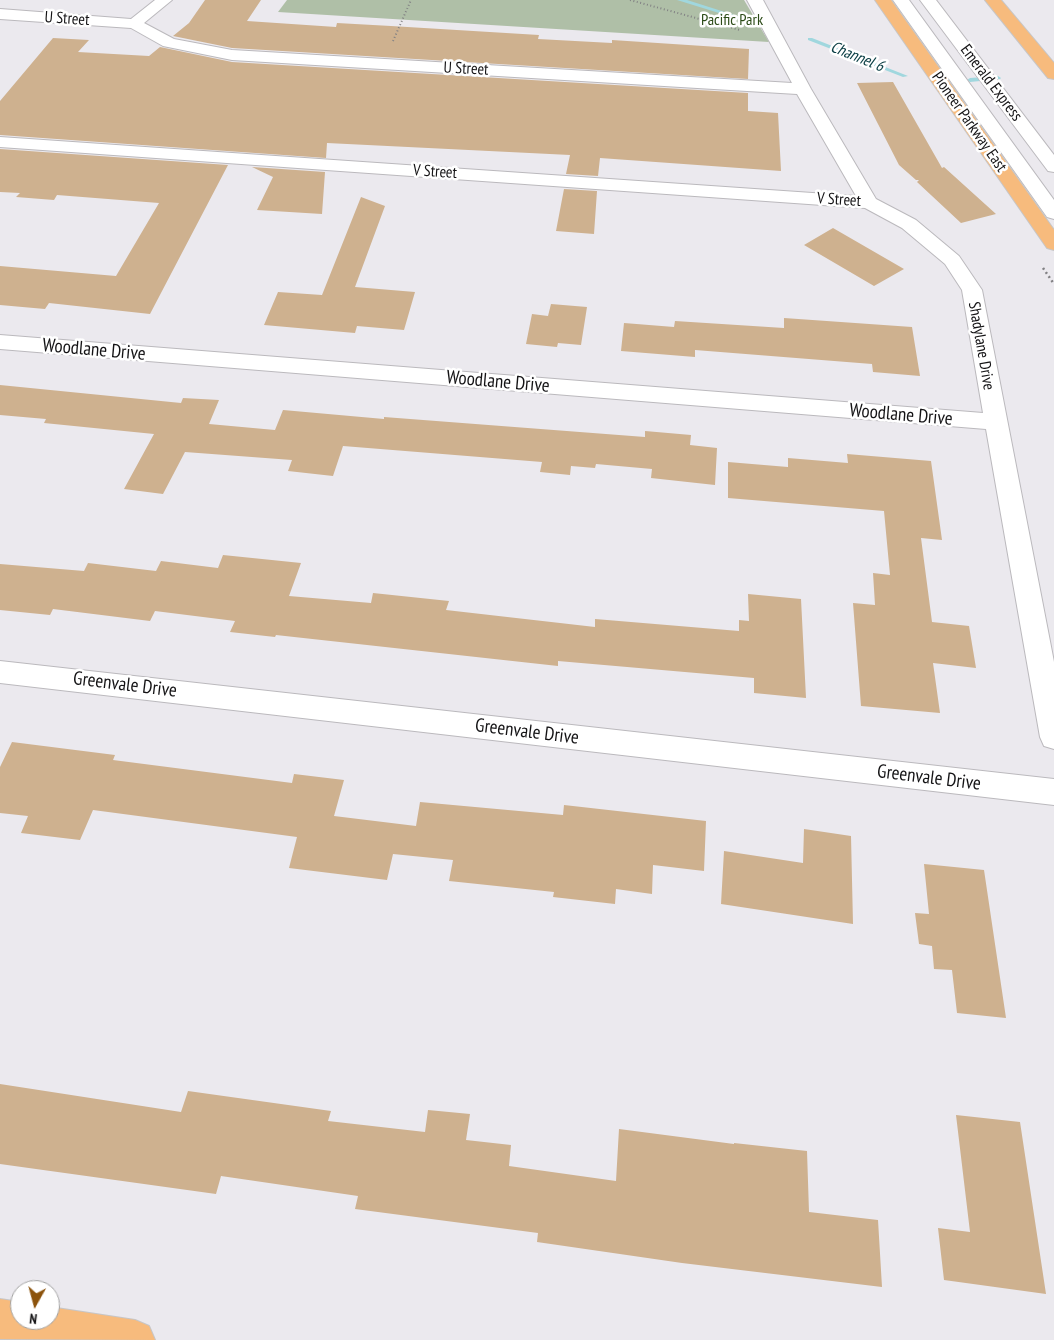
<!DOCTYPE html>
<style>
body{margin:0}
#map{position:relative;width:1054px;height:1340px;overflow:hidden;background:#ebe9ee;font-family:"PT Sans Narrow",sans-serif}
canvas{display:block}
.north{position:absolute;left:10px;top:1280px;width:50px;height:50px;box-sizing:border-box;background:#fff;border:1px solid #a1a1a1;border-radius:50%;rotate:187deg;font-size:14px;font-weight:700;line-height:20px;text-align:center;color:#141315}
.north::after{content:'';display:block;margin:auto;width:18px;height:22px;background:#8c530c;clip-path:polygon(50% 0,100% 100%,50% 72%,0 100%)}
</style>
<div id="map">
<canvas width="1054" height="1340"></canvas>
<div class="north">N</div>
</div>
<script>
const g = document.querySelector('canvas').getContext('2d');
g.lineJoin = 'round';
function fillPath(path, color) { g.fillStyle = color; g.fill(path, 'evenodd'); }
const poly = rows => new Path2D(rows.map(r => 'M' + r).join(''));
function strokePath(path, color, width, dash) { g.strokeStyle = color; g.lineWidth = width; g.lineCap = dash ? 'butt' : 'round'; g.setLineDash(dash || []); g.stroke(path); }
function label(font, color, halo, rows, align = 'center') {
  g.font = font + ' "PT Sans Narrow",sans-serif'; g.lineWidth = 5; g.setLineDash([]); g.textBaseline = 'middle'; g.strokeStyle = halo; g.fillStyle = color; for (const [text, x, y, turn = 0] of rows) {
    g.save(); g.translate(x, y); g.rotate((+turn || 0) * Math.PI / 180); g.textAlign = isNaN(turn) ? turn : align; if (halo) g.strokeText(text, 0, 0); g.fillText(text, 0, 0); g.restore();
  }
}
const green = poly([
 [287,0,744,0,769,42,278,12]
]);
const stream = poly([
 [677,0,687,0,753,21,748,22,677,0],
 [808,38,812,38,908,76,903,77,808,40,808,38],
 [998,76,1001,78,1000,79,970,82,967,80,970,78,998,76]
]);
const building = poly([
 [205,0,261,0,247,21,336,27,337,23,391,26,539,35,538,39,612,43,612,40,749,49,748,79,232,48,173,36,189,23],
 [53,38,89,40,78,52,149,56,160,47,232,62,748,93,748,111,778,113,781,171,600,158,598,176,566,174,570,155,327,143,326,158,0,135,0,101],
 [893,82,942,168,944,167,996,214,961,223,917,182,919,180,916,180,899,165,857,83],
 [0,149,228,165,150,314,49,303,45,309,0,305,0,266,116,276,159,203,57,195,54,200,16,197,20,193,0,192],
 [252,167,325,172,322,214,257,210,273,177],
 [564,189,597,191,594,234,556,231],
 [361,197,385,206,355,287,415,292,404,330,357,326,355,333,264,325,278,292,322,295],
 [833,228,904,269,874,286,804,245],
 [551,304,587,307,581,345,558,343,557,347,526,344,532,314,548,316],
 [784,318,912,327,920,376,873,372,872,364,695,350,695,357,621,351,624,323,674,327,675,321,784,328],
 [0,385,181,403,183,398,219,400,209,424,275,430,283,410,384,419,384,417,645,437,645,431,691,435,690,445,717,448,715,485,651,478,652,469,596,464,595,468,571,466,570,475,540,472,542,462,343,446,333,476,288,471,292,460,185,452,163,494,124,489,154,434,44,423,46,419,0,415],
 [847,454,931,461,942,540,921,538,932,622,969,626,976,668,933,663,940,713,861,706,853,603,875,605,873,573,890,575,884,511,728,498,728,462,788,467,788,458,848,463],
 [223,555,301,563,289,596,371,603,373,593,449,601,446,610,595,627,595,619,739,631,739,620,749,621,748,594,801,599,806,698,754,693,754,678,558,661,558,666,276,635,275,637,230,632,235,621,155,611,150,621,53,609,50,615,0,610,0,564,84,571,88,563,156,571,161,561,218,568],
 [12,742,115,755,113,760,292,783,294,774,344,780,334,816,416,826,420,802,563,815,564,805,706,821,704,871,653,865,652,894,616,889,615,904,553,897,554,892,449,881,453,860,393,854,387,880,289,868,297,837,93,810,80,840,21,833,28,816,0,813,0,767],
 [804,829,851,836,853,924,721,904,724,851,803,863],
 [924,864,984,870,1006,1018,957,1013,952,970,934,969,932,946,919,944,915,913,929,914],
 [0,1084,181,1112,188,1091,331,1111,328,1121,425,1132,428,1110,470,1114,466,1140,511,1145,509,1166,616,1181,619,1129,734,1144,734,1143,807,1151,809,1212,878,1220,882,1287,682,1263,537,1242,538,1233,355,1209,358,1196,221,1176,216,1194,0,1164],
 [956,1115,1020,1122,1046,1294,944,1280,938,1228,970,1232]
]);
const pathFar1 = poly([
 [630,0,740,30],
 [393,41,411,0]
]);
const path = poly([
 [1043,268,1054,284]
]);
const minor = poly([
 [155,0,172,0,144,23,174,39,232,50,792,83,747,0,763,0,811,89,876,199,916,220,959,256,982,290,1054,662,1054,749,1044,746,1040,737,986,429,0,349,0,335,983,413,962,290,945,264,902,228,865,208,0,147,0,137,856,196,797,94,232,60,163,46,131,28,0,19,0,9,131,19,155,0],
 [893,0,909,0,1054,200,1054,219,1047,217,893,0],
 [920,0,936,0,1054,155,1054,172,1048,171,920,0],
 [0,661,1054,779,1054,805,0,683,0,661]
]);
const major = poly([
 [875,0,891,0,1054,230,1054,250,1047,248,875,0],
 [985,0,1001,0,1054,63,1054,79,1048,78,985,0],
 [0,1299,20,1302,20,1320,50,1320,50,1307,135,1320,149,1326,155,1340,0,1339,0,1299]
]);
const farStreetnames = [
 ["U Street",67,19,4],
 ["U Street",466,69,3],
 ["Emerald Express",991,83,53],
 ["Pioneer Parkway East",969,122,55],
 ["V Street",435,172,4],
 ["V Street",839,200,4],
 ["Shadylane Drive",981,346,80]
];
const farParknames = [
 ["Pacific Park",732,20]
];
const farWaternames = [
 ["Channel 6",857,57,22]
];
const streetNames = [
 ["Woodlane Drive",94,350,5],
 ["Woodlane Drive",498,382,5],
 ["Woodlane Drive",901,415,5],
 ["Greenvale Drive",125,685,7],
 ["Greenvale Drive",527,732,7],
 ["Greenvale Drive",929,778,7]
];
fillPath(green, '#afbfa7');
fillPath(stream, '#a0d7de');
fillPath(building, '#ceb18f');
strokePath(minor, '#bbb9bd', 2);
strokePath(major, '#c7c6c7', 2);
strokePath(pathFar1, '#818083', 2, [1, 2.5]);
strokePath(path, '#818083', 2.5, [2, 3]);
fillPath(minor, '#fff');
fillPath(major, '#f7bb7d');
label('16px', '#141315', '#fff', farStreetnames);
label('16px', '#2c4b17', '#fff', farParknames);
label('italic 16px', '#0d4046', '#fff', farWaternames);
label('19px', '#141315', '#fff', streetNames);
</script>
